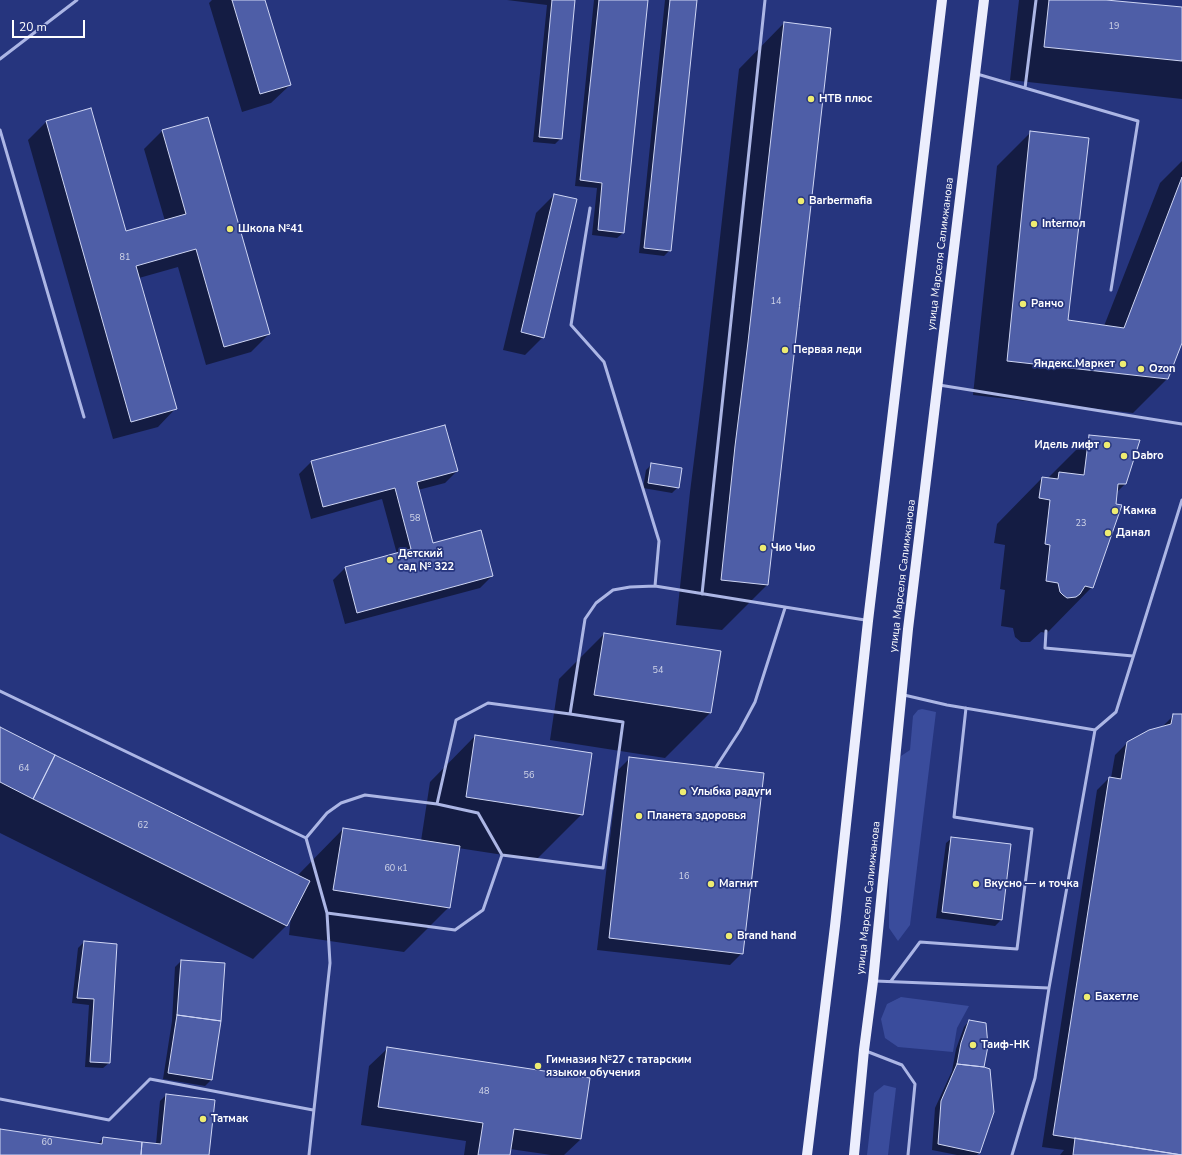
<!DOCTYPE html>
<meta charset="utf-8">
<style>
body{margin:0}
#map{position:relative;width:1182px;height:1155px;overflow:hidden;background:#26357e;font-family:"Nunito Sans",sans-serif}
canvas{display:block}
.scale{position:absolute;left:12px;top:20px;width:73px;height:18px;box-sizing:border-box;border:2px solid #fff;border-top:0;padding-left:5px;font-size:12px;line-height:14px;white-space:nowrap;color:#fff;-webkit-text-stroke:3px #26357e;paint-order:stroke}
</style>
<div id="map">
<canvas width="1182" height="1155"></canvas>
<div class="scale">20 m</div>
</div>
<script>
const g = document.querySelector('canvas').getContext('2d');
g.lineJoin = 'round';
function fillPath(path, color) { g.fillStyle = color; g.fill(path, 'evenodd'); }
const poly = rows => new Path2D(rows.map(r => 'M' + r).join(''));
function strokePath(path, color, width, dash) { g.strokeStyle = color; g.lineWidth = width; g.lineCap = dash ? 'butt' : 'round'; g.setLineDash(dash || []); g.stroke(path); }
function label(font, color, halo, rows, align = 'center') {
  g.font = font + ' "Nunito Sans",sans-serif'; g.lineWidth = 3.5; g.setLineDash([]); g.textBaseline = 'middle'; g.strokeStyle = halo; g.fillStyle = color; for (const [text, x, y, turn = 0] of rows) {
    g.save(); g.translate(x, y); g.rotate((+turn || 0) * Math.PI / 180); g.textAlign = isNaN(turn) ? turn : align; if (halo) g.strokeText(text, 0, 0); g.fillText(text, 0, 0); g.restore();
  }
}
const green = poly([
 [922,709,936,712,910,925,898,941,889,928,889,852,897,764,901,756,910,750,913,716,918,710],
 [901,997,969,1006,957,1028,953,1052,898,1047,885,1038,881,1019,887,1004],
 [884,1085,896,1088,888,1155,867,1155,874,1093]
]);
const shadow = poly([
 [212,0,264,0,290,85,271,103,242,112,209,3],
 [507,0,574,0,561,138,555,144,533,142,547,5],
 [594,0,647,0,623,233,617,238,592,235,597,188,575,186],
 [665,0,696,0,670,250,664,256,639,253],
 [1019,0,1103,0,1182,8,1182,99,1010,80],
 [784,23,830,28,767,585,722,630,676,625,690,492,703,388,739,69],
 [91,110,126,233,165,221,144,149,162,131,269,334,251,352,206,365,178,267,139,278,176,408,158,427,113,439,28,140,46,122],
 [1031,132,1067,320,1104,326,1160,183,1182,161,1182,340,1167,379,1133,413,973,395,997,166],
 [554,195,543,337,525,355,503,350,536,213],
 [445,426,457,471,445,483,418,490,433,544,492,576,480,588,345,624,333,580,345,568,397,554,382,499,311,519,299,474,311,462],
 [1090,436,1125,484,1116,493,1092,587,1047,633,1041,632,1030,642,1021,642,1015,637,1013,628,1001,626,1005,590,1000,589,1005,545,994,543,997,524,1042,478,1047,479],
 [652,464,678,487,672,493,643,488,646,470],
 [604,634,711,712,665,758,550,740,559,679],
 [1174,715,1182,715,1182,1155,1060,1155,1064,1150,1042,1147,1097,790,1109,778,1111,778,1115,755,1127,743,1162,727],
 [0,728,298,876,298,875,343,829,421,841,430,782,475,736,582,814,536,860,458,848,449,907,404,952,289,935,291,916,287,925,253,959,0,833],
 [630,758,742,953,730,965,597,950,618,770],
 [952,838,1001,920,995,926,936,918,946,843],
 [84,942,109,1063,103,1068,85,1067,89,1005,72,1003,78,948],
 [181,961,211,1080,205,1086,163,1079,172,1021,175,967],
 [969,1021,983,1068,979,1152,977,1155,957,1155,932,1150,935,1108,952,1071,956,1049,964,1027],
 [388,1048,581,1139,564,1155,551,1155,510,1149,509,1155,464,1155,466,1141,361,1125,369,1066],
 [166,1095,208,1155,0,1155,0,1130,97,1144,104,1138,156,1144,160,1101]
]);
const building = poly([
 [232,0,265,0,291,85,260,94,232,0],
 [552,0,575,0,562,139,539,137,552,0],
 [599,0,648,0,624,233,598,230,602,183,580,180,599,0],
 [670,0,697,0,671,251,644,248,670,0],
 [1049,0,1106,0,1182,7,1182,61,1044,47,1049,0],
 [784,22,831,28,768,585,721,580,735,446,748,342,784,22],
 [91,108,126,231,186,214,162,130,208,117,270,334,224,347,196,249,136,266,177,409,131,422,46,121,91,108],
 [1030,131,1089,138,1068,320,1124,328,1182,177,1182,343,1168,379,1007,361,1030,131],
 [554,194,577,199,544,338,521,332,554,194],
 [445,425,458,471,417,482,433,543,481,530,493,576,357,613,345,567,411,549,395,488,323,507,311,461,445,425],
 [1089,435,1140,440,1126,484,1118,484,1116,504,1122,505,1093,588,1085,586,1080,594,1076,597,1067,598,1063,595,1060,592,1058,583,1046,581,1050,545,1045,544,1050,500,1039,498,1042,477,1058,479,1059,472,1084,475,1089,435],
 [651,463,682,468,679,488,648,483,651,463],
 [604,633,721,651,711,713,594,695,604,633],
 [1173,714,1182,714,1182,1155,1053,1135,1109,777,1121,779,1127,742,1149,730,1171,724,1173,714],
 [0,727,55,755,33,799,0,782,0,727],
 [475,735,592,753,583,815,466,797,475,735],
 [55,755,310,881,287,926,33,799,55,755],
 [629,757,764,773,743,954,609,938,629,757],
 [343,828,460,846,450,908,333,890,343,828],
 [951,837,1011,844,1002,920,942,912,951,837],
 [84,941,117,944,110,1063,90,1062,94,999,77,998,84,941],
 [181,960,225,963,221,1021,177,1015,181,960],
 [177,1015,221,1021,212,1080,168,1073,177,1015],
 [969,1020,986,1023,988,1046,984,1067,957,1064,961,1043,969,1020],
 [387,1047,590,1078,581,1139,514,1129,510,1155,478,1155,483,1123,378,1107,387,1047],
 [957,1064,984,1067,990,1069,994,1112,980,1153,938,1144,941,1101,957,1064],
 [166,1094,215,1100,209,1155,141,1155,142,1142,161,1144,166,1094],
 [0,1129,102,1144,103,1137,142,1142,141,1155,0,1155,0,1129],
 [1075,1138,1119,1145,1182,1155,1073,1155,1075,1138]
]);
const service = poly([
 [0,59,77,0],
 [977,74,1138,121,1111,290],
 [1025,88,1036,0],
 [0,130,84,417],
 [590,208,571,325,604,362,659,541,655,586],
 [939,385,1182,424],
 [702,594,765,0],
 [1046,631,1045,648,1133,656],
 [0,691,306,838,327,913,330,963,309,1155],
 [904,695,947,705,1095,730],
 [716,767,740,730,755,702,785,608],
 [437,804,478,813,502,855],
 [306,838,327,813,341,803,365,795,437,804,456,720,488,703,570,714,585,619,596,603,613,590,630,587,655,586,865,620],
 [327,913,455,930,483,910,502,855,603,868,623,722,570,714],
 [875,981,1049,988],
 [891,981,920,942,1017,949,1032,829,954,817,966,708],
 [866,1051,902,1065,915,1084,908,1155],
 [0,1099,109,1120,150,1079,313,1110],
 [1012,1155,1035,1078,1049,988,1095,730,1116,712,1182,500]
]);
const primary = poly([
 [807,1155,835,926,868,621,942,0],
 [854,1155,864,1050,873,981,908,629,984,0]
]);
const markers = [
 [811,99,4,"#eeec71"],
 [801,201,4,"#eeec71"],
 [1034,224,4,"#eeec71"],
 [230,229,4,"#eeec71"],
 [1023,304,4,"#eeec71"],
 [785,350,4,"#eeec71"],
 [1123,364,4,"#eeec71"],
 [1141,369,4,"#eeec71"],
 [1107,445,4,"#eeec71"],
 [1124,456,4,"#eeec71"],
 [1115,511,4,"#eeec71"],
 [1108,533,4,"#eeec71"],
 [763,548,4,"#eeec71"],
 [390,560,4,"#eeec71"],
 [683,792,4,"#eeec71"],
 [639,816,4,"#eeec71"],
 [711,884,4,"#eeec71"],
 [976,884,4,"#eeec71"],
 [729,936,4,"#eeec71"],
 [1087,997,4,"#eeec71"],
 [973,1045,4,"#eeec71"],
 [538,1066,4,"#eeec71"],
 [203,1119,4,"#eeec71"]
];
const numberNames = [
 ["19",1114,27],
 ["81",125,258],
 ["14",776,302],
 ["58",415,519],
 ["23",1081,524],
 ["54",658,671],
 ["64",24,769],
 ["56",529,776],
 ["62",143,826],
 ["60 к1",396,869],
 ["16",684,877],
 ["48",484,1092],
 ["60",47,1143]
];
const poiNames = [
 ["НТВ плюс",819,99],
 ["Barbermafia",809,201],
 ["Interпол",1042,224],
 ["Школа №41",238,229],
 ["Ранчо",1031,304],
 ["Первая леди",793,350],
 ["Яндекс.Маркет",1115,364,"right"],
 ["Ozon",1149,369],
 ["Идель лифт",1099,445,"right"],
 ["Dabro",1132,456],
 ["Камка",1123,511],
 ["Данал",1116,533],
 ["Чио Чио",771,548],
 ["Детский",398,554],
 ["сад № 322",398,567],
 ["Улыбка радуги",691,792],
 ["Планета здоровья",647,816],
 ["Магнит",719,884],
 ["Вкусно — и точка",984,884],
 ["Brand hand",737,936],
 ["Бахетле",1095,997],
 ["Таиф-НК",981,1045],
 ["Гимназия №27 с татарским",546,1060],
 ["языком обучения",546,1073],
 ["Татмак",211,1119]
];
const streetNames = [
 ["улица Марселя Салимжанова",941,254,-83],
 ["улица Марселя Салимжанова",903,576,-83],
 ["улица Марселя Салимжанова",869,898,-84]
];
fillPath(green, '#3a4c9c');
fillPath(shadow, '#0007');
fillPath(building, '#4e5ea7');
strokePath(building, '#cfd6f4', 1);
strokePath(service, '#acb6e5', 3);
strokePath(primary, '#eceefd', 10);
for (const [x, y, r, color] of markers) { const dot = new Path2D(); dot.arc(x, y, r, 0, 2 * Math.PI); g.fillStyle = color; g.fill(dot); strokePath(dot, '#26357e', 1.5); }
label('9px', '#d3d7e9', null, numberNames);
label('bold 11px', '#fff', '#26357e', poiNames, 'left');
label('11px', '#fff', '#26357e', streetNames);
</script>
